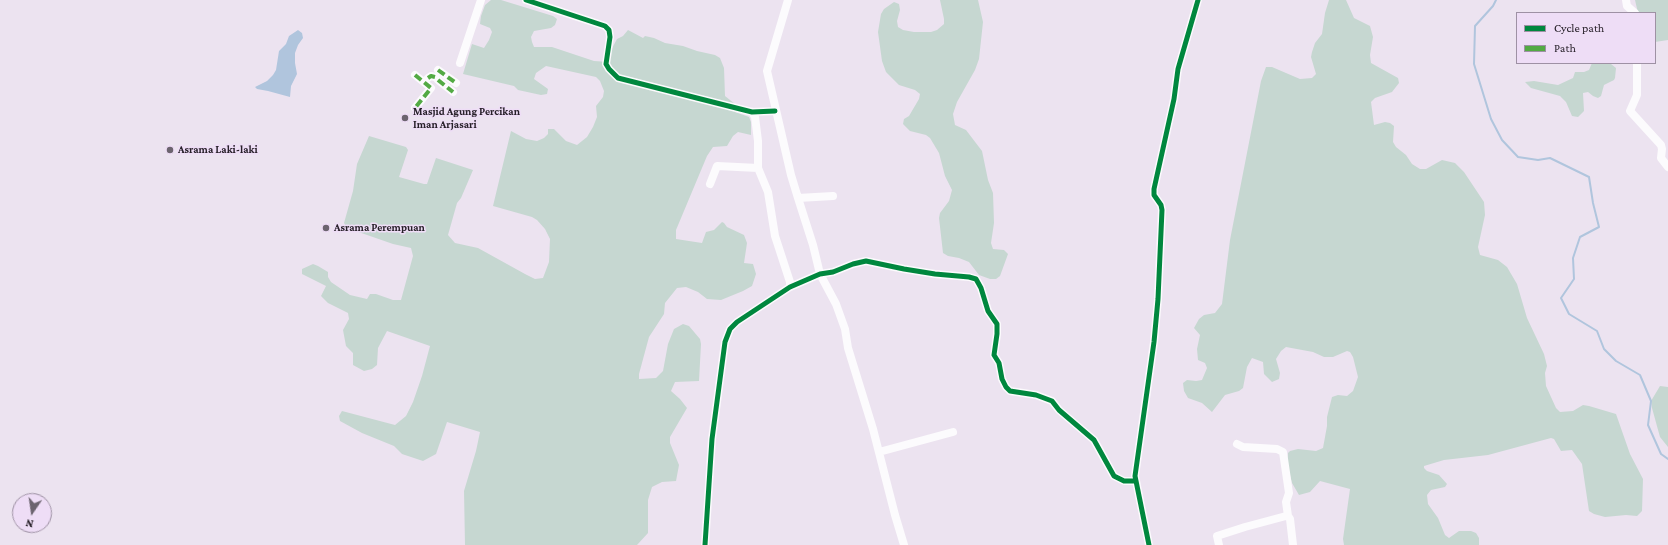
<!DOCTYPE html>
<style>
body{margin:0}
#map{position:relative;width:1668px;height:545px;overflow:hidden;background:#ece3f0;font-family:"Crimson Pro",serif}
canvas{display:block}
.legend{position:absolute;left:1516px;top:12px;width:140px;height:52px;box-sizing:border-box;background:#eeddf6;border:1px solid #9e91a4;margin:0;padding:5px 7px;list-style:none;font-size:12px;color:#272029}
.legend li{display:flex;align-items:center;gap:8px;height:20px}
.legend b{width:20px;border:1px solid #9e91a4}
.north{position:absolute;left:12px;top:493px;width:40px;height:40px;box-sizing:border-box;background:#eeddf6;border:1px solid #9e91a4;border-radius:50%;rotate:193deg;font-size:11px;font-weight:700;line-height:16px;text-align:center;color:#272029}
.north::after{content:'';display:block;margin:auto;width:14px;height:18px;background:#6c646f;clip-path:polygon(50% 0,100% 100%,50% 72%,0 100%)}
</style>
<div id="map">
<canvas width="1668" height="545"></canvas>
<ul class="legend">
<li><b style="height:5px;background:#00873e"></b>Cycle path</li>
<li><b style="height:5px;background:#53aa44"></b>Path</li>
</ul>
<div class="north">N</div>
</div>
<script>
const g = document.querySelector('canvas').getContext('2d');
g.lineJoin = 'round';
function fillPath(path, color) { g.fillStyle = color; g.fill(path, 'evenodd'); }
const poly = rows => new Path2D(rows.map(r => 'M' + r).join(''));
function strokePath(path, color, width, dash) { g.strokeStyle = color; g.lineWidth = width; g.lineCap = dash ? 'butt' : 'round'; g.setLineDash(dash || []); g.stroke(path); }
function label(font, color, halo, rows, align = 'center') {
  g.font = font + ' "Crimson Pro",serif'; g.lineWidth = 3; g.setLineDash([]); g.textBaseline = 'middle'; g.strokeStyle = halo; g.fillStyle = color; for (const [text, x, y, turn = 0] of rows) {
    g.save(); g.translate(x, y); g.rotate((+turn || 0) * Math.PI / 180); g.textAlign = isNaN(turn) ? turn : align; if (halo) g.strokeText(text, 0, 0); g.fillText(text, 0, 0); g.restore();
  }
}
const green = poly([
 [491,0,501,0,553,16,557,19,555,25,551,28,534,31,531,37,532,42,534,47,552,47,594,61,609,62,609,54,617,39,623,36,628,30,643,38,645,36,654,38,665,43,683,46,697,51,715,55,720,58,724,68,725,96,735,104,735,112,749,117,751,122,751,135,738,132,733,136,727,146,713,147,707,156,676,230,676,239,702,243,706,232,714,230,722,222,724,223,727,227,744,235,747,243,744,263,753,264,756,274,752,286,743,291,721,300,707,299,698,292,686,287,677,288,665,303,664,314,649,337,639,374,639,379,656,378,663,371,668,344,674,329,683,324,689,326,700,339,701,344,699,381,675,382,671,391,680,399,687,408,670,437,670,443,679,465,676,481,662,482,652,487,648,500,648,533,637,545,465,545,464,491,476,451,480,432,447,422,436,454,423,461,402,454,394,446,362,433,340,421,339,416,342,411,395,425,406,416,413,402,422,376,430,346,387,331,378,348,377,365,372,369,364,371,353,365,353,353,346,346,343,330,349,319,348,313,328,303,321,296,326,286,302,274,302,269,313,264,318,266,328,272,328,277,331,282,350,295,367,299,370,294,376,294,393,300,401,300,413,256,411,248,393,244,347,228,344,223,353,191,357,164,369,136,406,147,408,150,399,177,424,184,427,184,436,158,473,170,461,198,457,203,448,235,455,243,478,248,525,274,535,279,543,278,549,262,550,239,545,229,537,220,532,217,493,206,511,131,526,139,537,141,544,138,548,134,548,129,554,129,566,141,577,145,587,137,593,127,597,117,596,106,603,97,604,91,600,81,596,77,546,66,536,73,534,79,548,89,547,94,541,95,518,90,514,86,463,74,472,44,484,48,489,40,492,32,490,28,480,24,481,16,485,5],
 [940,0,978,0,983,22,979,59,975,70,957,102,953,114,955,125,966,130,982,151,988,180,993,193,994,223,991,243,993,249,1004,250,1008,254,1000,276,996,279,990,279,979,275,969,262,959,258,948,256,943,253,939,218,940,213,949,201,952,190,945,176,939,153,930,138,926,135,910,131,903,124,904,119,909,116,919,99,920,94,915,90,899,85,886,72,882,61,878,32,881,14,884,9,894,2,899,4,900,10,897,21,898,27,903,30,914,32,931,32,937,30,944,24,944,19],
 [1329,0,1346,0,1354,18,1370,26,1373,37,1370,55,1371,63,1398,78,1399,83,1392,92,1375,98,1371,102,1374,125,1385,122,1390,123,1394,126,1393,142,1396,147,1406,155,1412,164,1420,169,1426,169,1442,160,1455,163,1464,172,1484,202,1485,215,1478,247,1480,255,1498,260,1507,267,1517,284,1527,318,1544,354,1547,366,1545,373,1546,386,1556,408,1560,412,1573,411,1583,405,1589,406,1616,414,1630,454,1643,479,1642,511,1637,516,1626,515,1605,517,1594,514,1589,511,1582,464,1572,450,1561,451,1554,439,1551,438,1488,455,1444,460,1424,466,1424,468,1427,471,1439,475,1447,484,1445,487,1431,490,1427,495,1428,504,1438,518,1445,535,1449,538,1459,531,1471,531,1476,533,1479,538,1479,545,1344,545,1343,539,1350,489,1320,481,1310,492,1299,495,1292,483,1287,463,1288,453,1290,451,1298,449,1316,451,1323,448,1327,426,1327,417,1332,397,1338,395,1347,396,1353,391,1358,377,1353,357,1350,352,1347,351,1333,357,1324,357,1313,352,1286,347,1281,351,1276,359,1280,373,1279,379,1272,382,1264,374,1263,362,1252,358,1247,367,1243,388,1239,391,1225,395,1212,412,1202,403,1188,398,1184,391,1183,383,1187,380,1196,381,1202,380,1207,368,1205,363,1198,360,1197,349,1200,335,1194,328,1199,319,1204,315,1215,313,1222,304,1230,240,1261,81,1266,67,1272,67,1300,79,1312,78,1316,74,1311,57,1312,52,1315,43,1322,34,1325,13],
 [1635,0,1668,0,1668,40,1655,42,1655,13,1638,13],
 [1592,63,1611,64,1616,68,1615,78,1614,80,1604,85,1601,96,1598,98,1593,96,1588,92,1583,93,1584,111,1578,117,1572,116,1566,102,1560,96,1531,88,1525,82,1534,81,1558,85,1573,78,1575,72,1584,72,1589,70],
 [1660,386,1668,387,1668,447,1660,437,1652,408,1651,401]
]);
const water = poly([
 [298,30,302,33,303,38,298,45,295,53,295,63,297,74,291,86,290,97,268,91,257,89,255,87,267,81,273,75,276,70,279,51,286,44,289,36]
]);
const stream = poly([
 [1496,0,1493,6,1475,26,1474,64,1491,119,1502,140,1518,157,1538,160,1550,158,1589,177,1593,203,1599,227,1580,237,1573,258,1574,279,1561,298,1569,314,1597,331,1604,349,1616,361,1640,375,1651,401,1648,425,1661,454,1668,459]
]);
const minor = poly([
 [526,0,605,26,609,30,610,37,606,64,609,69,618,78,752,112,775,111],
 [788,0,767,71,791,175,798,198],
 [1626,0,1627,6,1635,13],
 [460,63,481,0],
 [1637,63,1637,95,1630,111,1661,145,1662,149,1661,158,1668,167],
 [438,70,456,83],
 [415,75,431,88,415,108],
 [428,78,431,76,435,77],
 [438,80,453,92],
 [752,112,755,117,758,141,758,168,768,192,775,236,790,282,790,287],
 [710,184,717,166,758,168],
 [833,196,798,198,813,245,820,274,836,304,845,329,848,348,873,429,895,515,904,545],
 [1237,444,1243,447,1277,449,1283,452,1289,493,1286,502,1288,516],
 [879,452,953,432],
 [705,545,712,439,725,342,730,329,737,322,790,287,820,274,833,272,853,264,866,261,904,269,935,274,969,277,976,279,981,288,988,311,997,324,997,334,994,355,999,363,1002,379,1006,387,1010,391,1036,395,1052,401,1059,410,1094,440,1114,476,1124,481,1136,481],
 [1149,545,1135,476,1154,342,1158,299,1162,210,1161,205,1154,195,1154,189,1174,99,1178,69,1198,0],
 [1219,545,1217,536,1245,527,1286,516,1288,516,1290,519,1293,545]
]);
const quiet = poly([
 [438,70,456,83],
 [415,75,431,88,415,108],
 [428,78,431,76,435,77],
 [438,80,453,92]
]);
const cycleway = poly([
 [526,0,605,26,609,30,610,37,606,64,609,69,618,78,752,112,775,111],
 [705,545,712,439,725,342,730,329,737,322,790,287,820,274,833,272,853,264,866,261,904,269,935,274,969,277,976,279,981,288,988,311,997,324,997,334,994,355,999,363,1002,379,1006,387,1010,391,1036,395,1052,401,1059,410,1094,440,1114,476,1124,481,1136,481],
 [1149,545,1135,476,1154,342,1158,299,1162,210,1161,205,1154,195,1154,189,1174,99,1178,69,1198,0]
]);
const markers = [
 [405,118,4,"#6c646f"],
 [170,150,4,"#6c646f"],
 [326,228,4,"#6c646f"]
];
const poiNames = [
 ["Masjid Agung Percikan",413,112],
 ["Iman Arjasari",413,125],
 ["Asrama Laki-laki",178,150],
 ["Asrama Perempuan",334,228]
];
fillPath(green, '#c6d7d1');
fillPath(water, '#b0c5dd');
strokePath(stream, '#b0c5dd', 2);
strokePath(minor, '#fcfbfd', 8);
strokePath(quiet, '#53aa44', 4, [8, 4]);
strokePath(cycleway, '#00873e', 5);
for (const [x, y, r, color] of markers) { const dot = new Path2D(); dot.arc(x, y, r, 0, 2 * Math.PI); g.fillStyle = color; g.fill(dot); strokePath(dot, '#eeddf6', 1.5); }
label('bold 11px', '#272029', '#eeddf6', poiNames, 'left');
</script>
